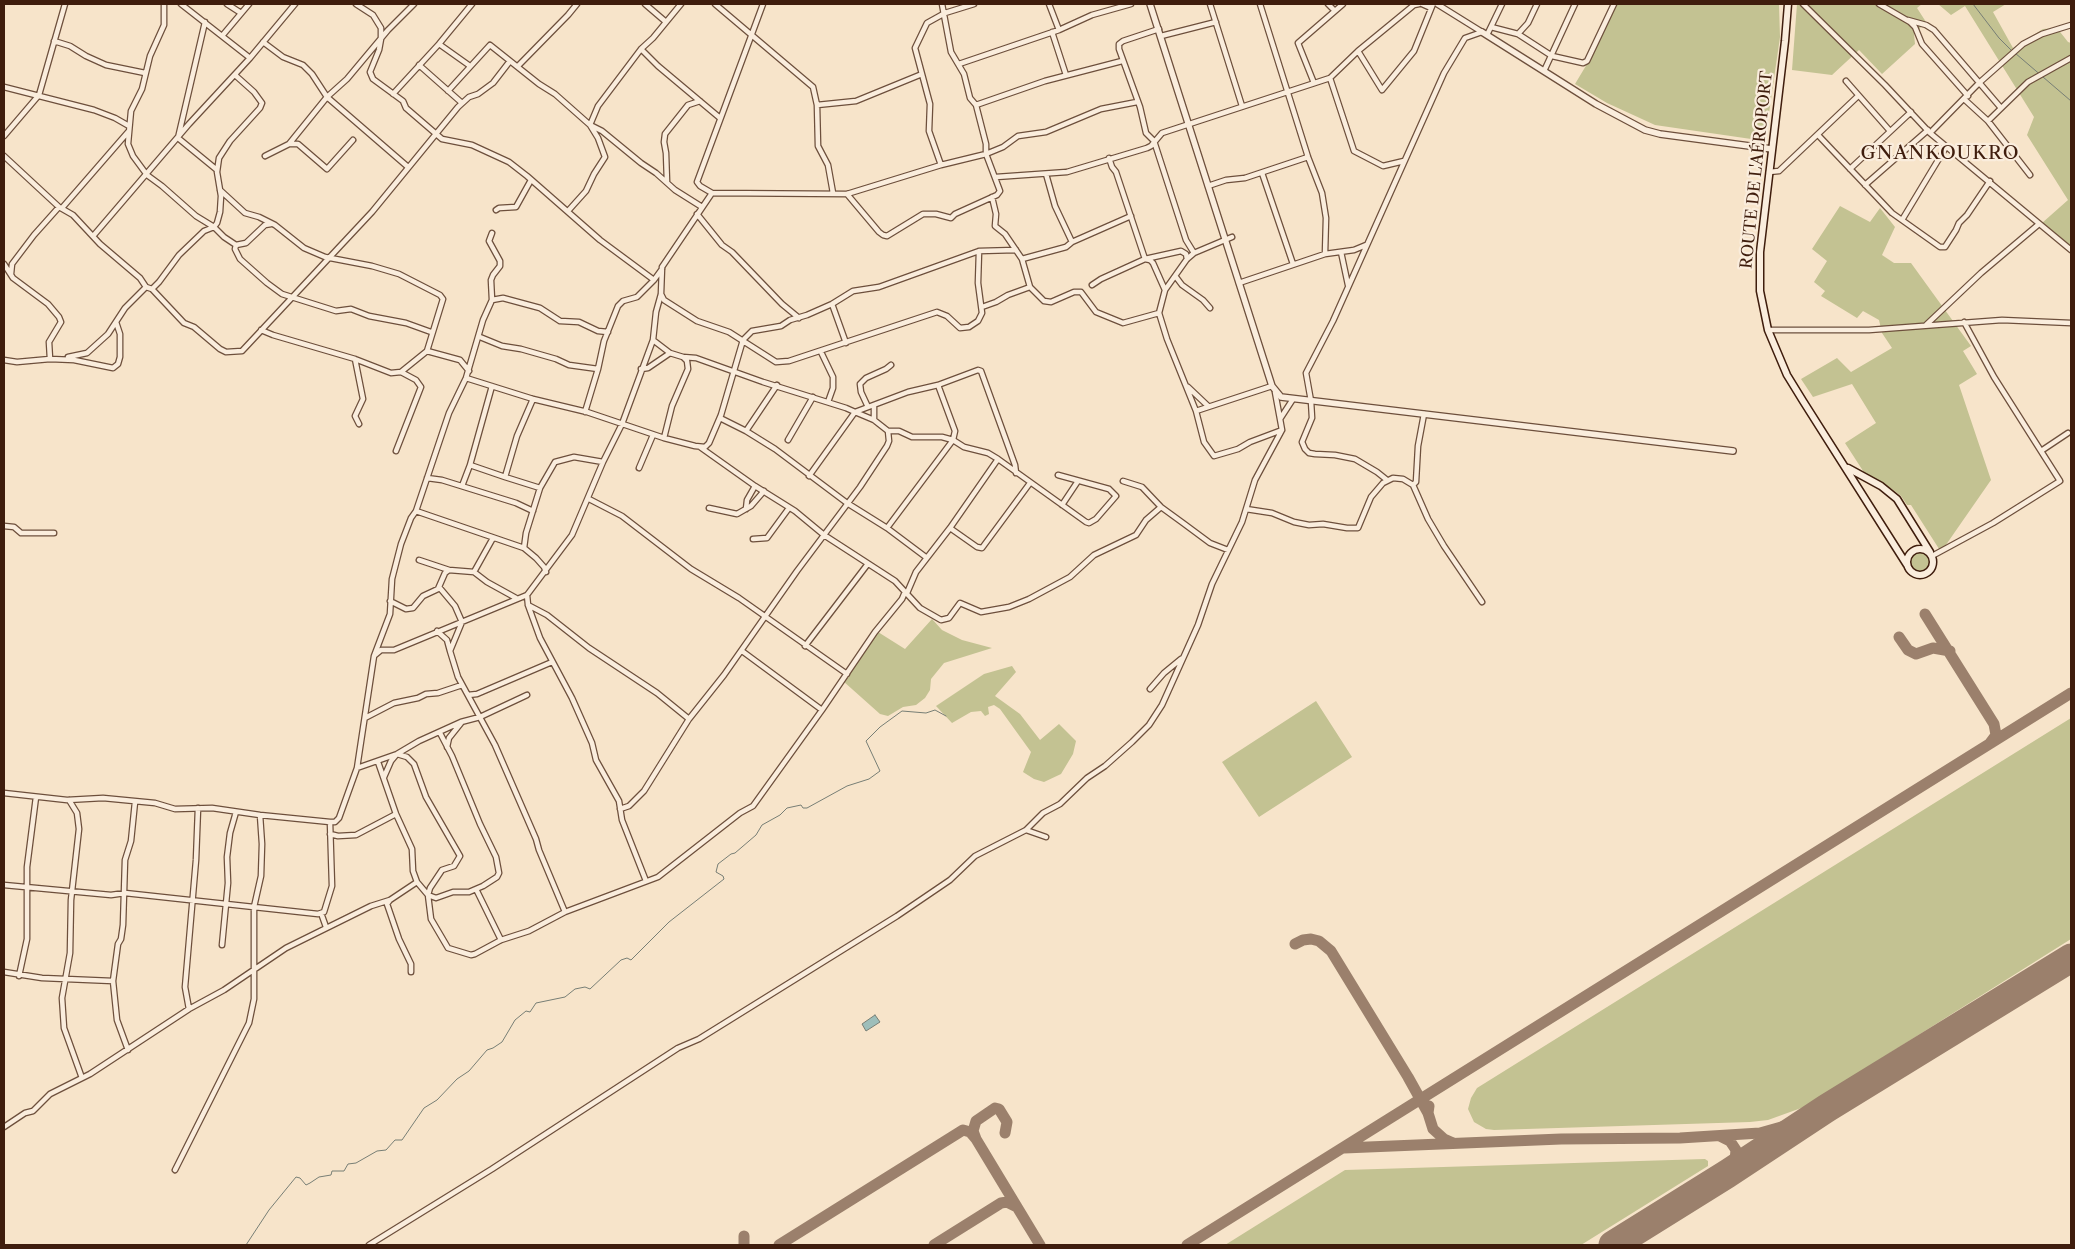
<!DOCTYPE html>
<meta charset="utf-8">
<style>
body{margin:0}
#map{position:relative;width:2075px;height:1249px;overflow:hidden;background:#f7e4ca;font-family:"Libre Caslon Text",serif}
canvas{display:block}
.frame{position:absolute;inset:0;border:5px solid #3f1d0d;pointer-events:none}
</style>
<div id="map">
<canvas width="2075" height="1249"></canvas>
<div class="frame"></div>
</div>
<script>
const g = document.querySelector('canvas').getContext('2d');
g.lineJoin = 'round';
function fillPath(path, color) { g.fillStyle = color; g.fill(path, 'evenodd'); }
const poly = rows => new Path2D(rows.map(r => 'M' + r).join(''));
function strokePath(path, color, width, dash) { g.strokeStyle = color; g.lineWidth = width; g.lineCap = dash ? 'butt' : 'round'; g.setLineDash(dash || []); g.stroke(path); }
function label(font, color, halo, rows, align = 'center') {
  g.font = font + ' "Libre Caslon Text",serif'; g.lineWidth = 4.5; g.setLineDash([]); g.textBaseline = 'middle'; g.strokeStyle = halo; g.fillStyle = color; for (const [text, x, y, turn = 0] of rows) {
    g.save(); g.translate(x, y); g.rotate((+turn || 0) * Math.PI / 180); g.textAlign = isNaN(turn) ? turn : align; if (halo) g.strokeText(text, 0, 0); g.fillText(text, 0, 0); g.restore();
  }
}
const green = poly([
 [1616,4,1779,4,1780,37,1765,141,1655,125,1607,103,1575,84,1587,64],
 [1797,4,1922,4,1917,8,1926,22,1914,34,1915,44,1882,74,1859,50,1832,75,1792,70],
 [1938,4,2006,4,1993,12,2013,48,2043,29,2057,28,2068,42,2071,43,2071,246,2042,223,2068,200,2027,135,2034,117,1965,6,1951,15],
 [1840,206,1870,222,1880,208,1895,227,1882,255,1894,263,1911,263,1971,346,1963,351,1977,374,1959,385,1991,480,1941,552,1911,505,1907,505,1901,496,1892,489,1865,474,1845,443,1876,423,1852,384,1813,397,1801,379,1837,358,1851,372,1892,348,1882,333,1879,320,1863,311,1857,318,1821,296,1825,291,1814,282,1827,261,1812,249],
 '1910 563a11 11 0 1 1 22 0a11 11 0 1 1-22 0Z',
 [932,619,942,630,962,640,992,648,944,663,931,679,930,690,925,698,916,705,903,707,888,716,880,714,843,681,878,632,905,649],
 [1012,666,1016,672,995,696,1020,714,1040,740,1059,724,1076,741,1073,754,1061,774,1044,782,1034,779,1023,772,1031,752,1000,709,994,705,988,707,989,714,985,716,981,711,971,712,952,723,936,706,984,674],
 [1316,701,1352,757,1259,817,1222,762],
 [2071,718,2071,939,1804,1107,1768,1120,1750,1122,1494,1130,1486,1129,1474,1122,1468,1109,1471,1098,1477,1088],
 [1705,1159,1708,1161,1708,1166,1581,1245,1225,1245,1345,1170]
]);
const water = poly([
 [875,1015,880,1022,866,1031,862,1024,875,1015]
]);
const stream = poly([
 [1973,4,1999,38,2012,51],
 [2015,53,2071,101],
 [246,1245,269,1210,296,1177,300,1178,306,1185,310,1183,319,1177,331,1175,332,1171,344,1171,348,1164,356,1163,377,1151,386,1150,395,1140,402,1140,424,1108,437,1100,457,1079,469,1071,487,1050,493,1048,502,1042,515,1020,526,1011,530,1012,536,1003,565,997,575,989,585,987,590,989,621,960,627,958,631,960,669,922,724,879,723,876,716,872,718,864,731,854,735,853,756,835,762,825,780,815,787,808,801,805,803,808,807,808,847,786,869,779,880,771,866,741,880,727,902,711,926,713,935,710,946,716]
]);
const taxiway = poly([
 [1925,614,1994,724,1996,735,1990,743],
 [1899,637,1908,650,1916,654,1933,648,1950,651],
 [1295,944,1303,940,1311,939,1319,941,1331,951,1408,1077,1428,1113],
 [1429,1106,1428,1113,1433,1129,1444,1139,1453,1143],
 [1720,1136,1730,1141,1736,1150,1735,1161,1727,1174],
 [976,1139,973,1131,976,1121,995,1108,999,1109,1007,1122,1005,1133],
 [1344,1148,1561,1139,1680,1138,1760,1133,1799,1122,1827,1108],
 [744,1236,744,1245],
 [779,1245,963,1130,970,1132,976,1139,1040,1245],
 [934,1245,1001,1203,1007,1202,1015,1206],
 [1187,1245,2071,693]
]);
const runway = poly([
 [1613,1245,1727,1174,1827,1108,2071,958]
]);
const minor = poly([
 [164,4,164,25,150,56,142,89,131,111,128,144,133,156,147,175,162,186,196,216,214,227,224,237,236,245,246,243,265,225,271,224],
 [181,4,250,58],
 [227,4,241,13],
 [356,4,373,15,381,28,381,39,379,50,370,72,373,79,403,101,406,108,442,139,472,145,509,162,527,176,600,240,654,280],
 [645,4,666,22],
 [715,4,813,87,817,105,818,146,828,165,833,193],
 [1049,4,1059,30],
 [1210,4,1242,106],
 [1260,4,1308,157,1322,193,1326,218,1325,254],
 [1328,4,1335,11],
 [1422,4,1431,8],
 [1437,4,1482,32],
 [1803,4,1885,85,1930,133,2071,250],
 [1879,4,1910,22,1915,27,1922,44,1968,96],
 [1908,20,1926,25,1934,30,2001,108],
 [205,22,178,138,217,170],
 [1491,27,1518,34,1552,56,1583,63,1587,61,1614,4],
 [1159,29,1123,41,1119,44,1119,49,1140,107,1146,133,1154,141,1186,240,1194,253],
 [1052,32,1066,75],
 [1518,34,1528,23,1537,4],
 [1487,35,1502,4],
 [222,36,249,4],
 [1161,36,1216,22],
 [54,41,70,46,86,56,106,65,145,73],
 [263,42,283,57,303,65,312,74,327,97,408,167],
 [439,44,470,66],
 [641,49,658,66,720,118],
 [1358,51,1382,90,1414,51,1433,4],
 [959,64,1059,30,1092,15,1131,4],
 [419,65,462,103],
 [518,66,568,15,577,4],
 [1544,71,1575,4],
 [1330,78,1354,151,1383,166,1404,161],
 [1846,81,1890,131],
 [1314,83,1298,43,1343,4],
 [4,87,94,110,115,118,129,126],
 [448,91,490,45,539,84,555,94,590,125,602,131,641,163,656,173,675,190,702,207],
 [393,94,439,44,472,4],
 [1964,99,1988,121,2030,175],
 [817,105,856,101,922,74],
 [976,105,1045,81,1122,61],
 [1988,121,2028,82,2071,58],
 [1930,133,1979,83,2023,44,2042,34,2071,25],
 [1818,135,1892,213,1940,247,1945,247,1956,230,1959,223,1967,215,1990,181],
 [4,136,39,95,65,4],
 [289,144,298,144,327,169,353,140],
 [4,156,59,207,73,215,100,244,140,278,146,287,152,289,159,282,179,255,204,231,214,227,217,223,220,212,221,196,217,172,219,158,230,141,260,108,262,103,254,92,235,75],
 [265,156,289,144,327,97,347,79,388,30,414,4],
 [1109,158,1112,167,1116,172,1145,259,1181,251,1186,254,1187,259],
 [941,165,929,131,930,104,915,48,927,23,945,13,974,4],
 [1850,169,1911,112],
 [1769,172,1779,171,1858,96],
 [1262,173,1293,264],
 [1046,174,1055,206,1072,242],
 [996,177,1067,172,1147,148,1151,146,1162,133,1330,78,1358,51,1414,5,1419,4],
 [667,182,666,153,664,142,665,134,688,105,700,101],
 [1865,185,1928,130],
 [1208,186,1226,180,1245,178,1308,157],
 [220,190,245,213,259,217,275,225,304,248,325,257,372,266,399,274,440,295,443,299,427,351],
 [712,193,847,194,941,165,986,154,1003,147,1018,136,1046,132,1101,109,1137,102],
 [847,194,879,232,883,235,887,236,923,214,936,214,951,218,955,214,997,195,1000,191,986,154,986,144,976,105,970,98,964,74,951,52,942,4],
 [992,197,996,214,995,226,1005,234,1022,259,1030,287],
 [62,208,128,132],
 [496,210,499,208,516,207,531,180],
 [568,211,586,191,594,174,605,157,598,138,590,125,598,106,641,49,653,38,681,4],
 [697,214,722,245,732,252,782,304,799,318],
 [1902,220,1946,147],
 [94,235,189,124,250,58,295,4],
 [1232,237,1194,253,1187,259,1165,290,1159,313,1167,339,1196,411,1204,442,1214,456,1238,449,1250,442,1282,430],
 [236,245,235,249,240,259,267,283,282,294,336,311,351,309,369,316,406,323,431,332],
 [1341,252,1348,285],
 [1022,259,1066,247,1072,242,1131,216],
 [4,264,13,278,48,304,59,317,61,322,49,342,50,359],
 [11,274,12,264,34,235,59,207],
 [1176,277,1182,285,1203,300,1210,308],
 [1239,283,1325,254,1354,250,1366,245],
 [1092,285,1101,279,1145,259,1150,260,1153,263,1165,290],
 [152,289,184,323,194,327,220,349,226,352,242,351,372,212,458,107,469,97,478,94,493,83,510,61],
 [661,294,664,300,697,321,729,332,776,362,789,361,937,312,947,316,960,328,969,327,978,321,982,313,978,283,979,251],
 [492,300,503,298,540,308,560,321,579,322,598,331,608,332],
 [832,304,846,343],
 [982,307,996,302,1008,295,1030,287,1044,301,1051,302,1074,292,1081,292,1096,312,1123,323,1159,313],
 [1926,325,1981,273,2039,224],
 [261,330,273,335,355,359,391,373,401,372,427,351,460,360,469,371],
 [1768,330,1869,330,2002,320,2071,323],
 [480,337,502,346,521,349,556,359,569,365,598,369],
 [653,340,670,353,683,357,687,361,688,369,672,406,664,438],
 [821,352,833,377,833,388,828,402],
 [68,357,87,353,108,334,125,308,146,287],
 [683,357,696,358,763,382,846,408,855,412,874,420,888,431,899,431,912,437,942,437,953,440,955,431,938,385,908,392,855,412,809,476],
 [355,359,363,399,355,416,359,424],
 [4,360,17,362,50,359,74,360,113,368,118,364,120,357,120,334,116,322],
 [641,369,648,368,670,353],
 [466,378,533,399,587,412,664,438,695,446,705,447,709,443,721,415,743,340,752,331,781,326,790,320,807,315,832,304,853,291,879,287,979,251,1016,250],
 [938,385,978,370,981,371,1015,465,1016,473],
 [492,386,470,465,505,477],
 [1188,387,1208,406],
 [1275,392,1280,419],
 [533,399,517,436,505,477,540,488],
 [874,405,874,420],
 [868,407,861,392,860,384,866,378,886,369,891,365],
 [1196,411,1272,386],
 [585,412,598,369,604,341,618,306,623,301,637,297,654,280,662,269],
 [720,418,746,431,775,449,847,503,887,528,953,440,964,447,988,453,998,459],
 [746,431,777,385],
 [788,440,813,397],
 [700,447,755,486,795,511,824,535,895,581,920,608,941,620,949,618,960,603,981,612,1009,607,1029,599,1070,577,1094,555,1136,535,1146,520,1161,507],
 [396,451,421,387,416,380,401,372],
 [2041,451,2068,433],
 [639,468,653,435],
 [427,478,442,480,516,503,533,511],
 [1387,480,1377,472,1355,459,1335,455,1315,454,1309,453,1305,449,1302,442,1312,418,1311,401,1306,373,1333,321,1444,73,1465,38,1482,32],
 [1123,481,1142,487,1161,507,1183,523,1210,543,1228,550],
 [1413,485,1416,482,1418,446,1424,414],
 [462,486,470,465],
 [589,499,622,516,691,569,739,598,847,674],
 [1062,505,1078,481],
 [709,508,737,514,751,506,764,491],
 [746,509,747,500,755,486],
 [1246,509,1272,513,1294,522,1309,525,1323,524,1347,528,1358,528,1371,497,1383,483,1393,478,1403,479,1413,485,1428,519,1444,546,1482,602],
 [416,511,524,548,526,533,540,488,555,462,574,457,603,462],
 [4,526,14,527,21,533,54,533],
 [887,528,927,558],
 [950,528,977,547,982,548,1030,483],
 [753,539,767,538,789,508],
 [524,548,536,558,544,567,546,572],
 [1932,556,1993,523,2060,481,1994,377,1964,322],
 [419,560,449,570],
 [474,572,493,538],
 [439,587,455,606,462,622,450,651,458,677,495,745,536,839,539,850,565,912],
 [907,593,916,572,950,528,998,459,1086,522,1089,523,1096,519,1116,496,1109,489,1058,475],
 [527,595,528,605,540,638,572,698,592,743,596,760,619,801,622,820,646,881],
 [390,601,406,609,413,608,423,596,438,589,445,573,449,570,474,572,487,582,516,598],
 [528,605,547,615,589,648,657,693,689,719],
 [437,631,447,640,450,651],
 [805,646,867,565],
 [742,651,822,710],
 [375,655,381,650,394,650,527,595,572,535,603,462,622,424,653,340,656,312,661,294,662,267,712,193,700,186,697,182,763,4],
 [1150,689,1164,673,1181,659],
 [468,695,477,694,552,662],
 [365,718,394,703,418,698,426,694,438,693,462,685],
 [447,747,449,738,461,723],
 [397,754,407,757,414,764,426,797,460,856,454,866,442,870,430,888,428,895,431,919,448,948,471,955,475,954,501,940,529,931,565,912,658,877,740,813,753,806,822,710,875,632,902,599,905,592],
 [378,762,396,814,412,849,413,871,417,882,428,895,436,898,453,892,469,892,483,886,497,877,499,873,496,857,480,824,452,756,440,733],
 [357,768,397,754,419,741,461,722,480,717,527,695],
 [384,777,391,761,396,755],
 [4,793,67,800,103,798,155,803,175,809,212,808,260,815,330,822,335,822,339,818,357,768,374,656,390,614,392,579,401,544,411,518,416,511,449,413,466,378,483,320,492,300,491,280,493,275,500,266,500,261,489,241,492,233],
 [69,800,77,813,79,829,71,900,70,953,62,998,64,1028,82,1078],
 [620,809,629,806,644,791,689,719,724,675,797,571,860,487,887,446,889,441,888,431],
 [1026,830,1046,837],
 [330,834,338,836,356,835,396,814],
 [4,885,111,895,125,893,318,914,324,912,332,886,330,822],
 [476,889,501,940],
 [321,913,326,927],
 [222,945,228,883,227,857,230,833,236,812],
 [4,972,42,978,113,981],
 [411,972,411,964,399,939,387,904,390,900,417,882],
 [19,976,27,939,27,867,36,797],
 [189,1009,185,987,196,860,198,808],
 [128,1050,117,1020,113,981,118,944,121,939,123,925,125,860,131,841,135,802],
 [4,1127,25,1113,33,1111,50,1094,90,1074,189,1009,224,990,286,948,371,906,390,900],
 [175,1170,249,1023,254,999,254,907,261,876,262,844,260,815],
 [369,1245,492,1169,678,1048,699,1039,897,916,950,880,975,856,1026,830,1043,813,1060,804,1087,778,1105,766,1132,742,1149,725,1162,705,1198,625,1212,584,1242,522,1255,480,1282,430,1280,419,1293,399]
]);
const tertiary = poly([
 [1150,4,1272,386,1281,397,1733,451],
 [1482,32,1596,104,1645,130,1660,134,1772,149]
]);
const secondary = poly([
 [1788,4,1785,41,1760,252,1760,291,1768,330,1787,375,1803,401,1907,565],
 [1848,468,1881,486,1897,499,1930,552],
 '1907 562a13 13 0 1 1 26 0a13 13 0 1 1-26 0Z'
]);
const streetNames = [
 ["ROUTE DE L'AÉROPORT",1757,170,-84]
];
const quarterNames = [
 ["GNANKOUKRO",1940,154]
];
fillPath(green, '#c3c292');
fillPath(water, '#9dbeba');
strokePath(water, '#777e75', 1);
strokePath(stream, '#777e75', 1);
strokePath(taxiway, '#9b806c', 11);
strokePath(runway, '#9b806c', 29);
strokePath(minor, '#6d4f3c', 7);
strokePath(tertiary, '#6d4f3c', 8);
strokePath(secondary, '#3f1d0d', 9);
strokePath(minor, '#faeddd', 4.5);
strokePath(tertiary, '#faeddd', 5.5);
strokePath(secondary, '#faeddd', 6);
label('16px', '#3f1d0d', '#faeddd', streetNames);
g.letterSpacing = '1px';
label('19px', '#3f1d0d', '#faeddd', quarterNames);
g.letterSpacing = '0px';
</script>
